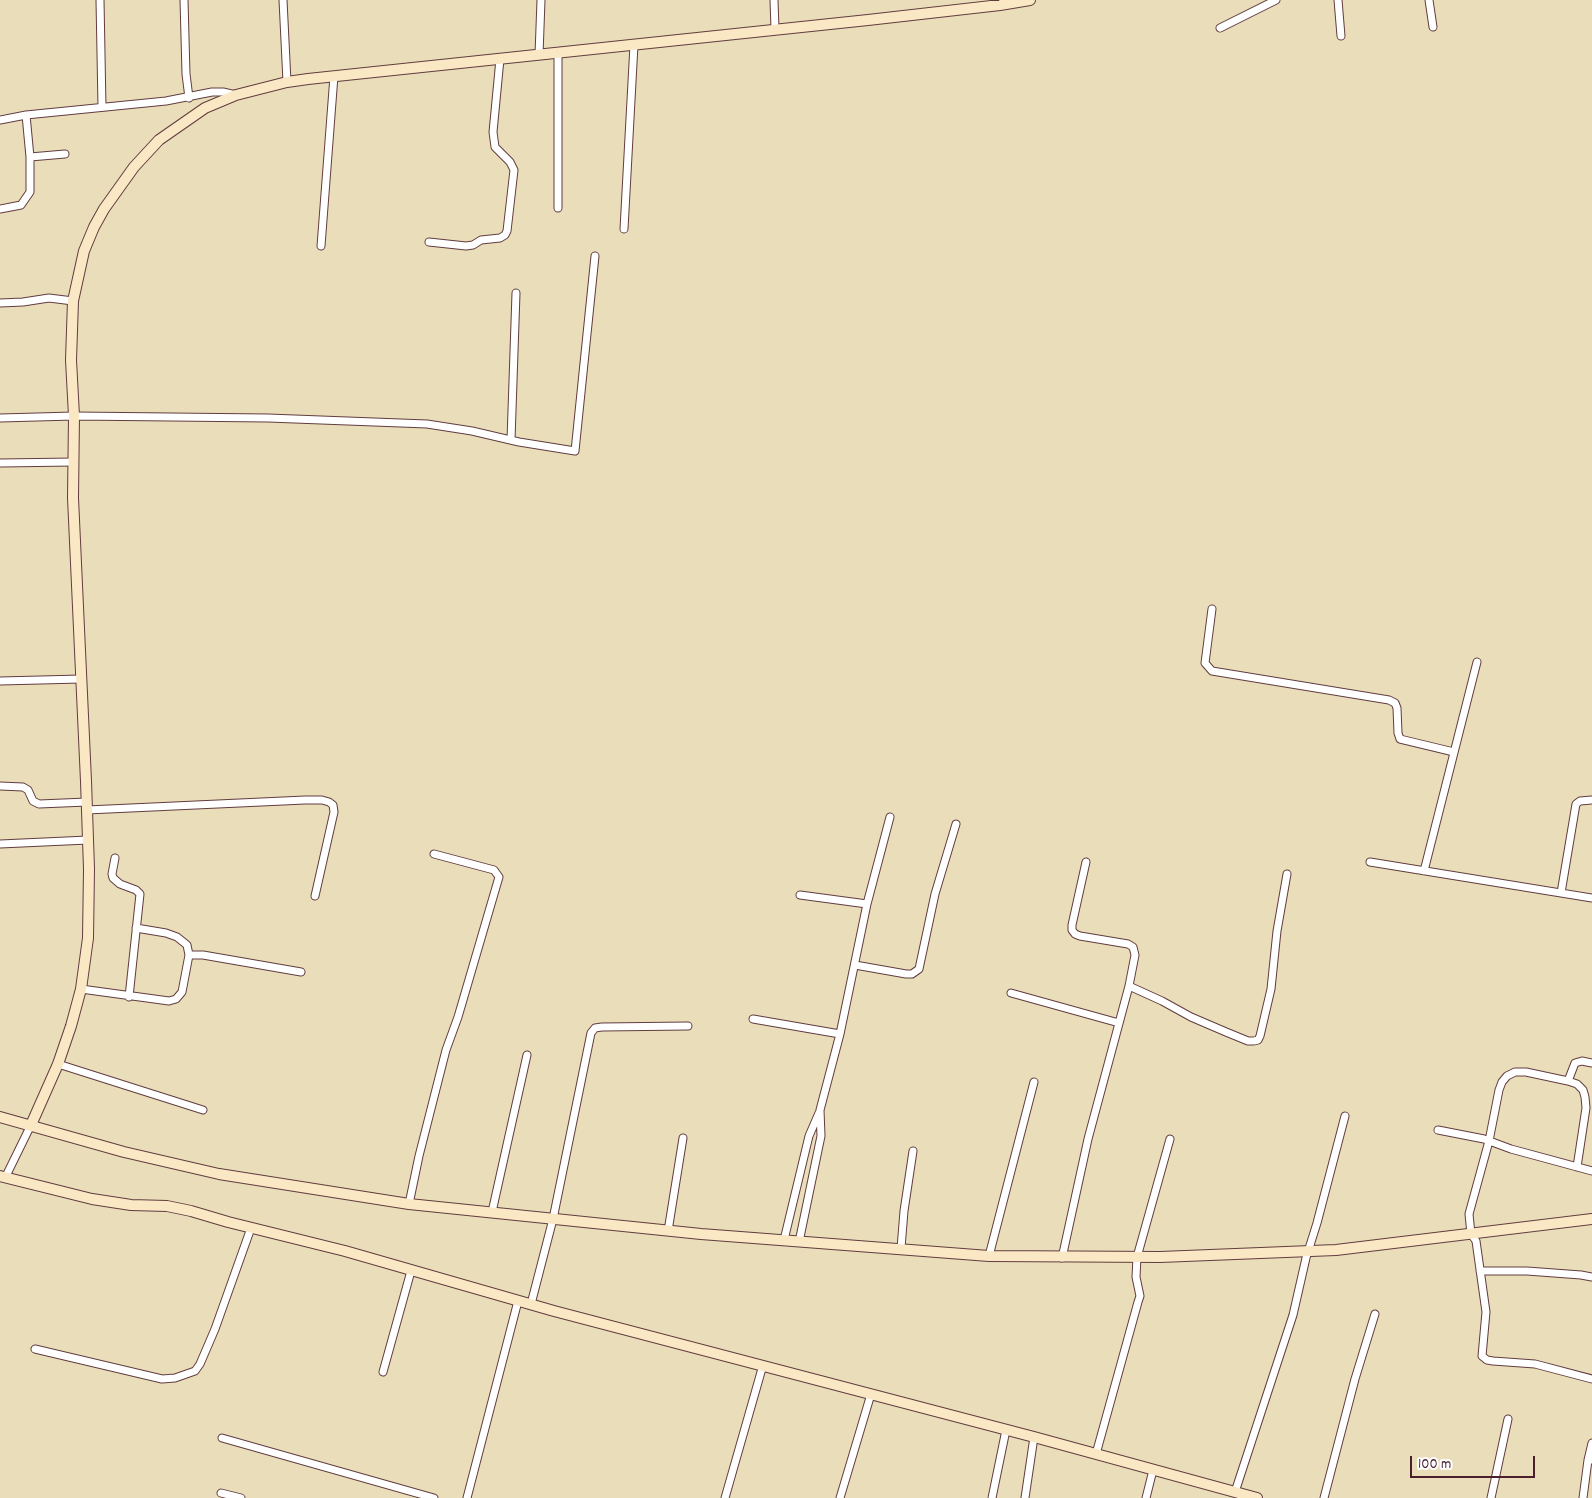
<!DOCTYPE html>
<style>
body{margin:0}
#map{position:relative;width:1592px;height:1498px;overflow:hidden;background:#e9deb9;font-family:Dekko,sans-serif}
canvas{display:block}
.scale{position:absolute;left:1410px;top:1456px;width:125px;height:22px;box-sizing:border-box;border:2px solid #4a1f2b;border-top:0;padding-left:6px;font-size:15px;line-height:18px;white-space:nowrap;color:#4a1f2b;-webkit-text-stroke:4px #fff;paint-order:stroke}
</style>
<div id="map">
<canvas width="1592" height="1498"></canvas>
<div class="scale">100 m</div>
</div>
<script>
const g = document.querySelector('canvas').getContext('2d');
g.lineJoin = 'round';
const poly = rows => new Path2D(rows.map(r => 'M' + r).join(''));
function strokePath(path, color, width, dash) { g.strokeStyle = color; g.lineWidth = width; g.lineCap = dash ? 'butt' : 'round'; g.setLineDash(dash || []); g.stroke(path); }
const street = poly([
 [100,0,102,107],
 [184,0,186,74,189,98],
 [283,0,287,82],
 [774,0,775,29],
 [1338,0,1341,36],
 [1429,0,1433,27],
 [1220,28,1276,0],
 [558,53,558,208],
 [539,55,541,0],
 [0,120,26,115,166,101,212,92,223,92,236,95],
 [30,157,65,154],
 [0,209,21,205,30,192,30,157,26,115],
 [624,229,634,45],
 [429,242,466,246,473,245,481,240,500,238,505,235,507,231,514,170,510,162,495,147,493,132,500,59],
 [321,246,334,76],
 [0,303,23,302,49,298,73,301],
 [0,418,74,416,268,418,427,424,472,431,519,442,575,451,595,256],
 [511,440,516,293],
 [0,463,74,462],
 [1212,609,1205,663,1212,671,1389,700,1395,703,1397,708,1398,733,1400,739,1454,752],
 [0,681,81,679],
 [0,786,23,787,28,790,33,801,39,804,87,802],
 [87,810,305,800,322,800,329,802,333,805,334,812,315,896],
 [0,844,88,840],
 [115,858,112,874,113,878,120,884,136,890,140,894,129,997],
 [1370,862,1592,898],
 [1424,871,1477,662],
 [1561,893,1576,804,1580,801,1592,800],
 [800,895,867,904],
 [136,928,166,933,177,937,187,945,189,955],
 [855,965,906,974,912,974,919,969,935,894,956,824],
 [1129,986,1162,1001,1191,1017,1226,1032,1248,1041,1254,1041,1258,1040,1260,1036,1271,989,1277,931,1287,874],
 [81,989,169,1001,176,999,182,992,189,955,203,955,301,972],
 [1011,993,1119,1023],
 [753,1019,840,1034],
 [58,1064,203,1110],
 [1568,1081,1575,1063,1582,1061,1592,1063],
 [1438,1130,1484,1139,1511,1149,1592,1171],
 [1577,1167,1586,1108,1585,1097,1583,1090,1577,1084,1568,1081,1526,1072,1515,1072,1507,1076,1502,1082,1499,1090,1489,1141,1469,1214,1471,1234,1476,1241,1486,1312,1482,1356,1487,1360,1493,1361,1535,1364,1592,1379],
 [5,1178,31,1125],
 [409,1204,419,1156,446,1050,458,1017,499,877,494,870,434,854],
 [492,1212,527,1055],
 [668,1231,683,1138],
 [784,1240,809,1136,819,1113],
 [799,1242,821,1136,820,1110,840,1034,867,904,890,817],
 [901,1248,904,1211,913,1151],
 [989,1256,1034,1082],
 [1062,1258,1088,1139,1129,986,1135,955,1133,947,1128,944,1080,936,1075,934,1072,930,1072,925,1086,862],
 [1480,1271,1527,1271,1581,1275,1592,1277],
 [531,1304,553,1219,591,1033,595,1028,602,1027,688,1026],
 [35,1349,162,1379,175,1378,195,1371,200,1364,215,1329,251,1228],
 [383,1372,411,1271],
 [222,1438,434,1498],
 [1096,1454,1138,1302,1140,1296,1136,1277,1137,1257,1170,1139],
 [1592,1460,1588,1460,1592,1443],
 [1235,1492,1293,1315,1306,1258,1317,1223,1345,1116],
 [221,1493,241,1498],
 [467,1498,518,1301],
 [725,1498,763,1365],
 [840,1498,871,1394],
 [992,1498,1006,1430],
 [1025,1498,1034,1437],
 [1146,1498,1153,1470],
 [1324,1498,1355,1379,1375,1314],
 [1491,1498,1508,1419],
 [1583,1498,1588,1460]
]);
const secondary = poly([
 [0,1117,124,1152,219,1174,409,1204,701,1234,989,1256,1160,1257,1336,1250,1592,1219],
 [31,1125,58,1064,71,1026,81,989,88,938,89,869,86,781,73,498,74,416,71,360,73,301,84,251,94,227,104,209,134,167,159,140,205,108,236,95,287,82,308,79,868,20,1000,5,1030,0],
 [0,1176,92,1199,131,1205,167,1206,191,1211,228,1222,345,1251,554,1311,1034,1437,1257,1498]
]);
strokePath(street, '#623c40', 9);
strokePath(secondary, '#623c40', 12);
strokePath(street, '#fff', 7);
strokePath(secondary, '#fae7c3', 10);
</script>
